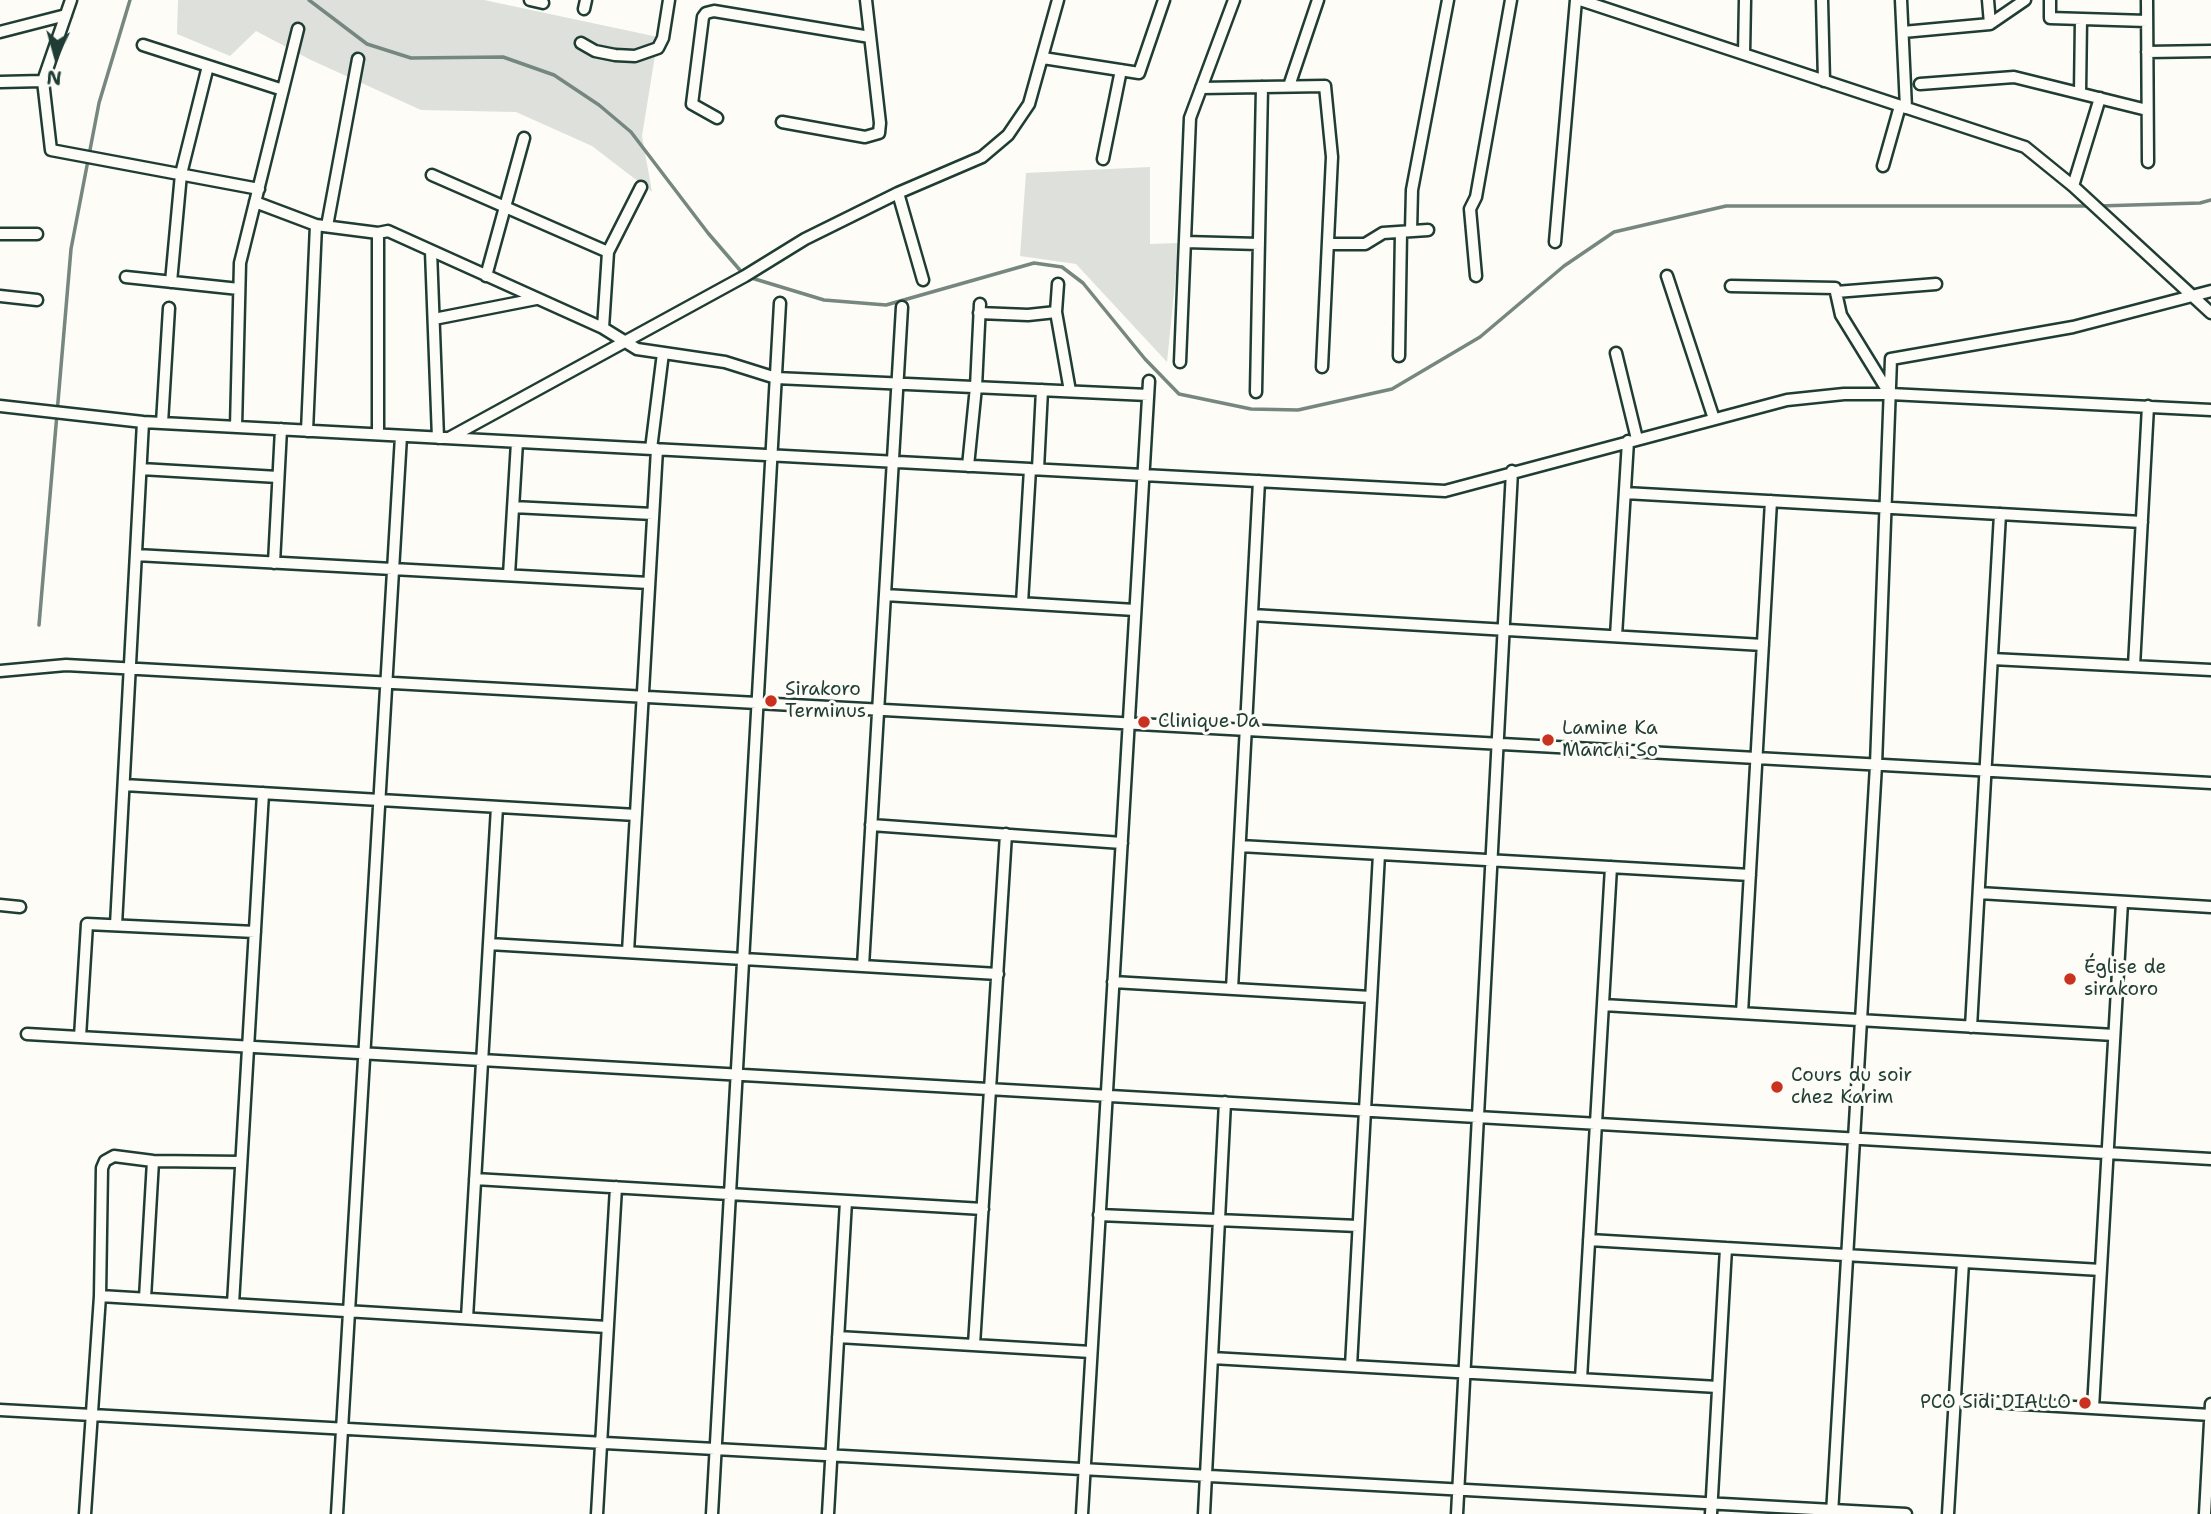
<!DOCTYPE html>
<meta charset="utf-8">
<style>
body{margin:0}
#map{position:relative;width:2211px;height:1514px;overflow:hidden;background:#fdfcf7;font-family:"Shantell Sans",sans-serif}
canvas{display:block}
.north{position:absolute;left:21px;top:21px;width:70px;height:70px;-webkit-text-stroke:5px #fdfcf7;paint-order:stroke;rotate:185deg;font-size:19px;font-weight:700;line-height:28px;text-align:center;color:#1f3d34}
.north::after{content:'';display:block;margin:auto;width:24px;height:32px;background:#1f3d34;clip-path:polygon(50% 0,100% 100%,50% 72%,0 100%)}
</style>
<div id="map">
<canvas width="2211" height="1514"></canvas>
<div class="north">N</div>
</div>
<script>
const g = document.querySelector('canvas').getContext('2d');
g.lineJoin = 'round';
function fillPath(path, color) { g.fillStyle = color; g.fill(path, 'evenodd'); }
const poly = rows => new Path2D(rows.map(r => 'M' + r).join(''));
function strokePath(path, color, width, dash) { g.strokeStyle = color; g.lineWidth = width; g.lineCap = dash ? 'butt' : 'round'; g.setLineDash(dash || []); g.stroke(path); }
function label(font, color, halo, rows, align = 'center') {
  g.font = font + ' "Shantell Sans",sans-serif'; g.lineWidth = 6; g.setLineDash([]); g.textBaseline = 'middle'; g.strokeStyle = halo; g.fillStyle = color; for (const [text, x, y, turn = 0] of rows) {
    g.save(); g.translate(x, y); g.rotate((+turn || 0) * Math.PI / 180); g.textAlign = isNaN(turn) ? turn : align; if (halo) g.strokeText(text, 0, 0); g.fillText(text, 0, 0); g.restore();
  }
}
const green = poly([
 [178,0,484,0,658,37,642,136,652,192,592,146,516,112,421,110,311,60,256,31,230,56,177,34],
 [1150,167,1150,244,1179,243,1167,362,1076,264,1020,256,1026,173]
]);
const stream = poly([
 [309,0,367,44,411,58,503,57,554,75,599,105,631,132,708,233,745,276,824,300,886,305,1034,263,1062,267,1083,283,1145,359,1179,394,1251,409,1298,410,1392,389,1480,337,1564,266,1614,232,1726,206,2090,206],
 [2098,206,2200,203,2211,200],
 [39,625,71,249,99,103,130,0]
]);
const minor = poly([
 [71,0,43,81,51,150,259,189],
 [530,0,543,3],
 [1580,0,2025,147,2073,186,2211,313],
 [1822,0,1824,81],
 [1901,0,1906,108],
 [1988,0,1990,24],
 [2050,0,2050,18,2147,21],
 [2147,0,2148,162],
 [584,9,586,0],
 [0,32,66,15],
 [1903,32,1990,24,2025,0],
 [581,43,595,51,615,55,635,56,658,48,663,38,669,0],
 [143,45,283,90],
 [2147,52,2211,51],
 [1744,54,1745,0],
 [1043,58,1139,73,1164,0],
 [0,82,43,81],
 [1920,84,2014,77,2147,110],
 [1289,86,1318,0],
 [1201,88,1325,86,1332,157,1322,367],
 [2080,93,2081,19],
 [717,118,692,104,703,17,706,13,714,11,870,37],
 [782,122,865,137,879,133,880,123,866,0],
 [1103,159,1121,70],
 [1883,166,1900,106],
 [432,175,608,252],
 [2073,186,2100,98],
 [898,193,923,280],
 [255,202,316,225,378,233,388,231,603,328,637,349,725,362,776,378,1148,395],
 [327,226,358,59],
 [1411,231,1412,190,1448,0],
 [378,233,378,434],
 [0,234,37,234],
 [1185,242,1259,244],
 [1555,242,1576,0],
 [1328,244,1365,244,1383,233,1428,230],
 [431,251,438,438],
 [486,276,524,138],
 [1476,276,1470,209,1476,197,1511,0],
 [1667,276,1714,419],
 [126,277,239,289],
 [171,282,181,174,208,66],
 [1058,284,1056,312,1070,391],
 [1731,286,1835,288,1841,315,1889,393],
 [1836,292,1936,284],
 [0,296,37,300],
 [979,313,1028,315,1056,312],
 [434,319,536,299],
 [603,328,608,252,641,187],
 [1616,353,1637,439],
 [1399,356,1401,232],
 [1180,362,1190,118,1234,0],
 [1256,392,1262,87],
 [0,406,143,422,1445,491,1787,400,1844,394,1890,394,2211,410],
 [162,423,169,308],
 [236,427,240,263,298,29],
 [307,431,316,225],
 [449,438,745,276,805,239,898,193,982,157,1008,135,1029,104,1058,0],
 [651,449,663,353],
 [968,466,976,387,980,304],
 [141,469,278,477],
 [1038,469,1042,390],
 [1625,493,2142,522],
 [513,507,653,514],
 [136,555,649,583],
 [274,563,281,429],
 [509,575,517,442],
 [885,595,1135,610],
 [1022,603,1030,469],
 [1252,615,1763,645],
 [1616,636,1628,441],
 [1992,659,2211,670],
 [2134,666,2148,406],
 [0,671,66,665,2211,783],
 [124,785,636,815],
 [871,825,1122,843],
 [1240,846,1750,875],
 [1979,893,2211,907],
 [0,905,20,907],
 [116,925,143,422],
 [489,944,998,974],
 [628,952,657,449],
 [863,966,902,307],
 [1113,982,1371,997],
 [1232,989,1259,481],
 [1603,1005,2114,1035],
 [1742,1013,1771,501],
 [1971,1027,2000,514],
 [27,1034,2211,1159],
 [80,1037,87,924,255,932],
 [475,1179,983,1209],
 [1099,1215,1358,1226],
 [1589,1240,2101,1270],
 [100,1296,607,1327],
 [145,1298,153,1161],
 [233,1304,263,793],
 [467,1318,497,807],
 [838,1337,1091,1352],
 [974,1345,1006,834],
 [1212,1358,1718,1387],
 [1351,1366,1379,854],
 [1581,1379,1611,867],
 [1955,1400,2211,1415],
 [2093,1408,2122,902],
 [0,1410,1906,1514],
 [85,1514,100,1296,102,1168,105,1161,114,1156,153,1161,241,1162],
 [337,1514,401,436],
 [597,1514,616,1187],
 [712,1514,780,303],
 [828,1514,846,1201],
 [1082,1514,1149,381],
 [1204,1514,1225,1102],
 [1457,1514,1512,471],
 [1711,1514,1726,1248],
 [1832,1514,1876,765,1891,359,2073,327,2211,291],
 [1948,1514,1963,1262],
 [2205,1514,2211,1404]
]);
const markers = [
 [771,701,7,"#c8321e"],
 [1144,722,7,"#c8321e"],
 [1548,740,7,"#c8321e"],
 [2070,979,7,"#c8321e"],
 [1777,1087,7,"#c8321e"],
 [2085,1403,7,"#c8321e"]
];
const poiNames = [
 ["Sirakoro",785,690],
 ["Terminus",785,712],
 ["Clinique Da",1158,722],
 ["Lamine Ka",1562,729],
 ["Manchi So",1562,751],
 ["Église de",2084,968],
 ["sirakoro",2084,990],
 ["Cours du soir",1791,1076],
 ["chez Karim",1791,1098],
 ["PCO Sidi DIALLO",2071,1403,"right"]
];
fillPath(green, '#dde0db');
strokePath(stream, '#75877f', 3.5);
strokePath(minor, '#1f3d34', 15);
strokePath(minor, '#fdfcf7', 10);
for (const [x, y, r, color] of markers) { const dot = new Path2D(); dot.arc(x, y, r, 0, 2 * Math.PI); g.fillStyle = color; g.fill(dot); strokePath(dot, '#fdfcf7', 2.5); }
label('19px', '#1f3d34', '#fdfcf7', poiNames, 'left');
</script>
